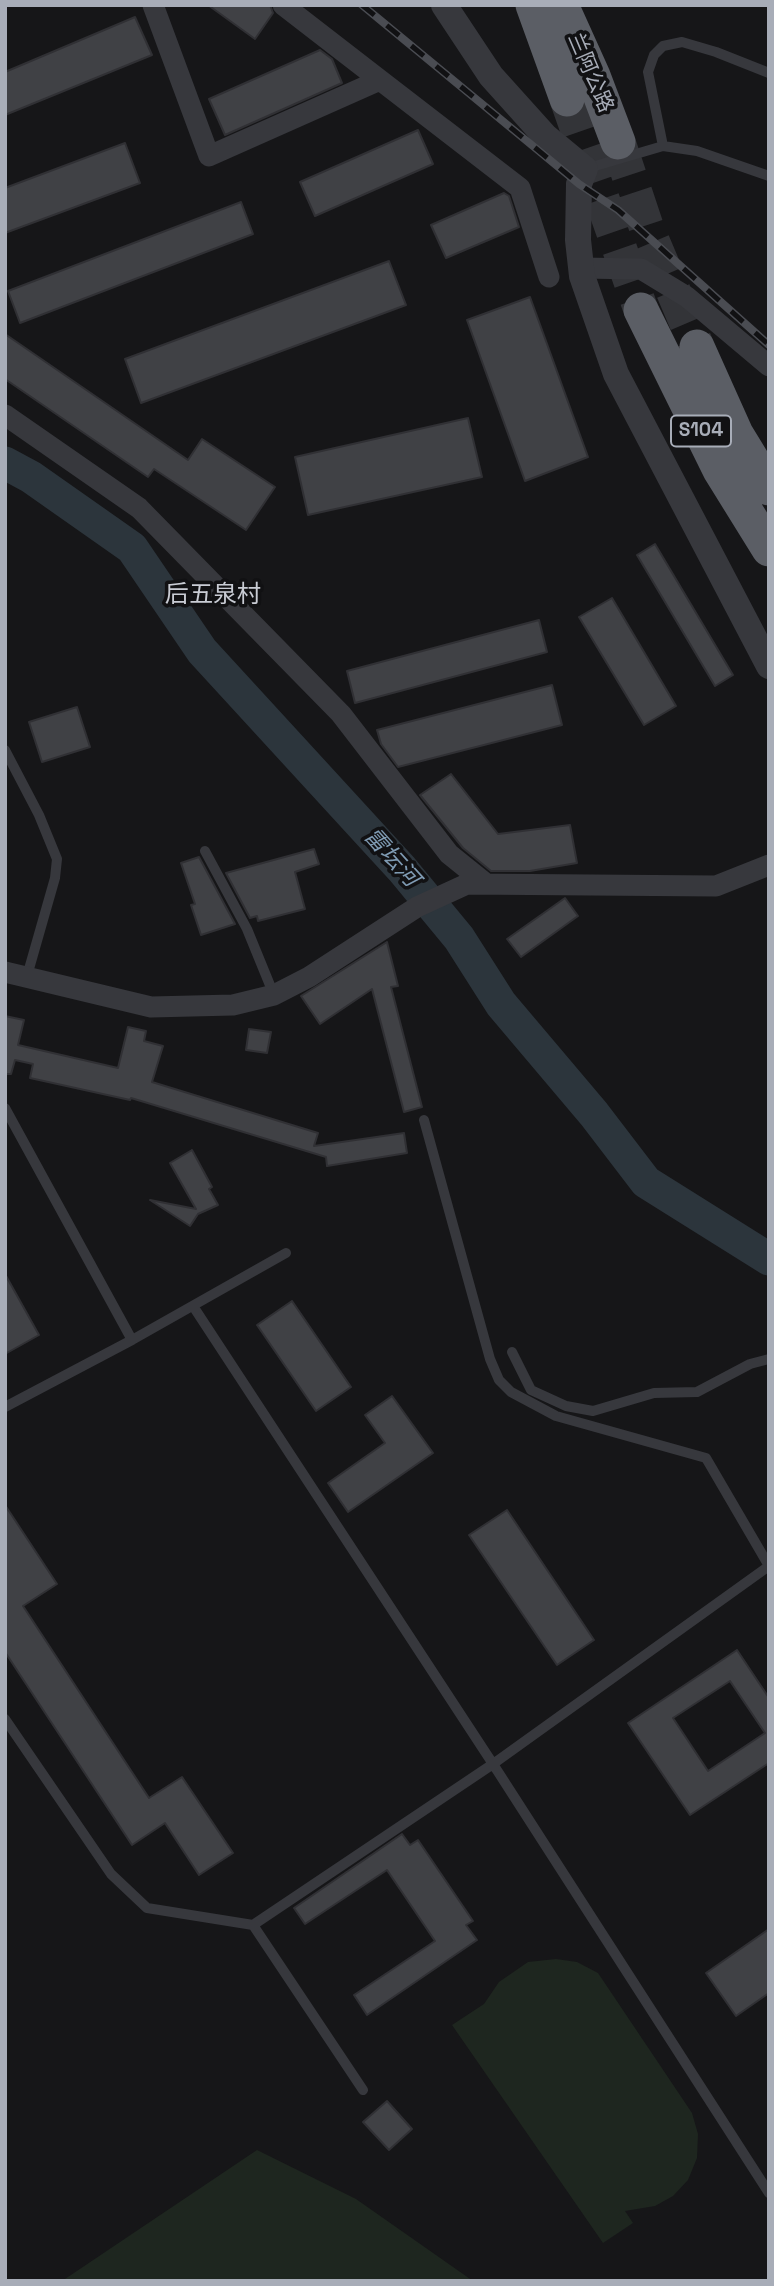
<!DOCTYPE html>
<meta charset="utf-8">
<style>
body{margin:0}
#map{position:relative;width:774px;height:2286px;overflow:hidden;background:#161618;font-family:"Space Grotesk",sans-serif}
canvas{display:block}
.frame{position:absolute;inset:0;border:7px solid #a8adb8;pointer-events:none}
</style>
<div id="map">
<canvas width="774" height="2286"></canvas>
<div class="frame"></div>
</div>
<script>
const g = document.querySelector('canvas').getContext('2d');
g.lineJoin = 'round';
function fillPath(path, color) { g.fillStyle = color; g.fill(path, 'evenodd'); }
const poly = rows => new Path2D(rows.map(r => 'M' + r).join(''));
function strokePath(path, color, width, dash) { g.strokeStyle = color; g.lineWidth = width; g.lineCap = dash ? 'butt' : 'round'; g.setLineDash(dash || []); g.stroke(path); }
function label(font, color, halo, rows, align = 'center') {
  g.font = font + ' "Space Grotesk","Noto Sans SC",sans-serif'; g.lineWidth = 7; g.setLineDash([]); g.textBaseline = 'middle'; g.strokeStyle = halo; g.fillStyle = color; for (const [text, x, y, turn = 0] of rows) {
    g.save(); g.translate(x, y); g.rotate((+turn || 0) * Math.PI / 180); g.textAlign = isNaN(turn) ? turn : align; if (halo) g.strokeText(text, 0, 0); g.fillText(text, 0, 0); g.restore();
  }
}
const green = poly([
 [556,1959,577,1962,598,1973,692,2113,698,2134,697,2158,688,2180,673,2196,655,2206,625,2211,633,2223,603,2243,452,2025,484,2004,499,1982,528,1962],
 [257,2150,356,2199,473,2281,62,2281]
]);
const river = poly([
 [5,463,31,477,132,548,202,651,402,869,459,938,501,1004,594,1114,646,1182,769,1259]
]);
const building = poly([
 [208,5,270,5,273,13,255,39,208,5],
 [135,17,152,55,5,115,5,72,135,17],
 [320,50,332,59,342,83,225,135,209,99,320,50],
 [418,130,433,164,315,216,300,182,418,130],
 [125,143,140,183,5,233,5,188,125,143],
 [504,193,509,196,519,227,446,258,431,225,504,193],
 [241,202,253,234,20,323,8,291,241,202],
 [389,261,406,305,141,403,125,359,389,261],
 [530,297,588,457,525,481,467,320,530,297],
 [5,334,188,460,202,439,275,487,246,530,154,469,148,477,5,379,5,334],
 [468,418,482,477,308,515,295,457,468,418],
 [655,544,733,675,715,686,637,555,655,544],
 [612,598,676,706,644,725,579,617,612,598],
 [539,620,547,652,355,703,347,671,539,620],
 [552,685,562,725,398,767,381,744,377,730,552,685],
 [77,707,90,747,42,762,29,722,77,707],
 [451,774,498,834,570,825,577,863,530,871,491,871,463,848,420,795,451,774],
 [314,849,319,864,295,872,305,909,258,921,257,916,250,918,226,873,314,849],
 [199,857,235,924,201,935,191,905,195,904,181,863,199,857],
 [565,898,578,916,521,957,507,939,565,898],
 [387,942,398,986,391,987,422,1107,404,1112,372,989,320,1024,301,996,387,942],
 [5,1016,24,1020,18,1045,118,1068,128,1027,146,1031,144,1041,163,1046,152,1082,318,1133,314,1146,404,1133,407,1153,327,1166,326,1157,131,1098,130,1100,30,1078,33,1064,15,1060,11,1074,5,1074,5,1016],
 [249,1029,271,1032,267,1053,246,1050,249,1029],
 [192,1150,212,1187,209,1189,218,1205,198,1214,190,1226,150,1200,196,1209,170,1163,192,1150],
 [5,1274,39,1335,5,1354,5,1274],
 [292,1301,351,1387,316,1411,257,1325,292,1301],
 [392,1396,433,1453,348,1512,328,1483,385,1443,365,1415,392,1396],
 [5,1505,57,1584,23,1606,149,1798,182,1777,233,1853,199,1875,165,1823,132,1845,5,1652,5,1505],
 [507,1510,594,1640,557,1665,469,1535,507,1510],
 [737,1650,769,1698,769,1763,690,1815,628,1723,737,1650],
 [730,1681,765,1733,708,1771,673,1718,730,1681],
 [402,1834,410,1845,418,1840,473,1921,466,1925,477,1940,367,2015,354,1995,435,1941,387,1870,305,1924,294,1908,402,1834],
 [769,1929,769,1993,736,2016,706,1973,769,1929],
 [387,2101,412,2129,389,2150,363,2122,387,2101]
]);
const trunkTunnel = poly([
 [567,99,641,310],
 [618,142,647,229,697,347]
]);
const service = poly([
 [663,146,648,72,654,55,663,46,682,42,716,52,769,73],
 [585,169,663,146,697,151,769,176],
 [5,750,39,815,57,859,55,878,27,976],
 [205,851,247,929,274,995],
 [5,1108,132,1340],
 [193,1306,493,1764,769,2193],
 [512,1352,531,1390,566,1406,593,1411,654,1393,697,1392,750,1364,769,1359],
 [5,1407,132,1340,286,1253],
 [5,1719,111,1874,147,1908,253,1925,493,1764,769,1566,706,1458,556,1416,511,1392,499,1380,490,1359,424,1120],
 [253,1925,363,2090]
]);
const minor = poly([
 [153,5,209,156,380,80,520,188,549,277],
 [283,5,380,80],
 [581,268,641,269,687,297,769,366],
 [5,415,139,508,341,714,449,854,485,883],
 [5,972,151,1007,233,1005,274,995,309,977,417,907,467,884,716,886,769,865]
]);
const tertiary = poly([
 [444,5,491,76,545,136,585,169,579,184,578,240,582,276,616,374,769,666]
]);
const trunk = poly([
 [533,5,567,99],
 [561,5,593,76,618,142],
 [641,310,720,470,769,549],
 [697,347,736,434,769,488]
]);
const rail = poly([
 [362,5,579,184,618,210,769,345]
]);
const shields = [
 [701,431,60]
];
const shieldNames = [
 ["S104",701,431]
];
const streetNames = [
 ["兰阿公路",590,73,67]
];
const waterNames = [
 ["雷坛河",391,858,48]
];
const quarterNames = [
 ["后五泉村",213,595]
];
fillPath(green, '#1e261f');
strokePath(river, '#2c353c', 33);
fillPath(building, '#404145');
strokePath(building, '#303034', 2);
strokePath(trunkTunnel, '#333438', 35, [35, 18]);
strokePath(service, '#37383d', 10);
strokePath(minor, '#37383d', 21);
strokePath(tertiary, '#37383d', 26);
strokePath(trunk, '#5b5e65', 35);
strokePath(rail, '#4a4c52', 8);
strokePath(rail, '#111113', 5, [16]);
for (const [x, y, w] of shields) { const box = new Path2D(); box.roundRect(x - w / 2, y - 15.5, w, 31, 5); g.fillStyle = '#111113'; g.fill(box); strokePath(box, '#a8adb8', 2); }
label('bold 19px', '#a8adb8', null, shieldNames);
label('21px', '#a8adb8', '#111113', streetNames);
label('italic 23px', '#7f9bb3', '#111113', waterNames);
label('24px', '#c9ccd4', '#111113', quarterNames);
</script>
